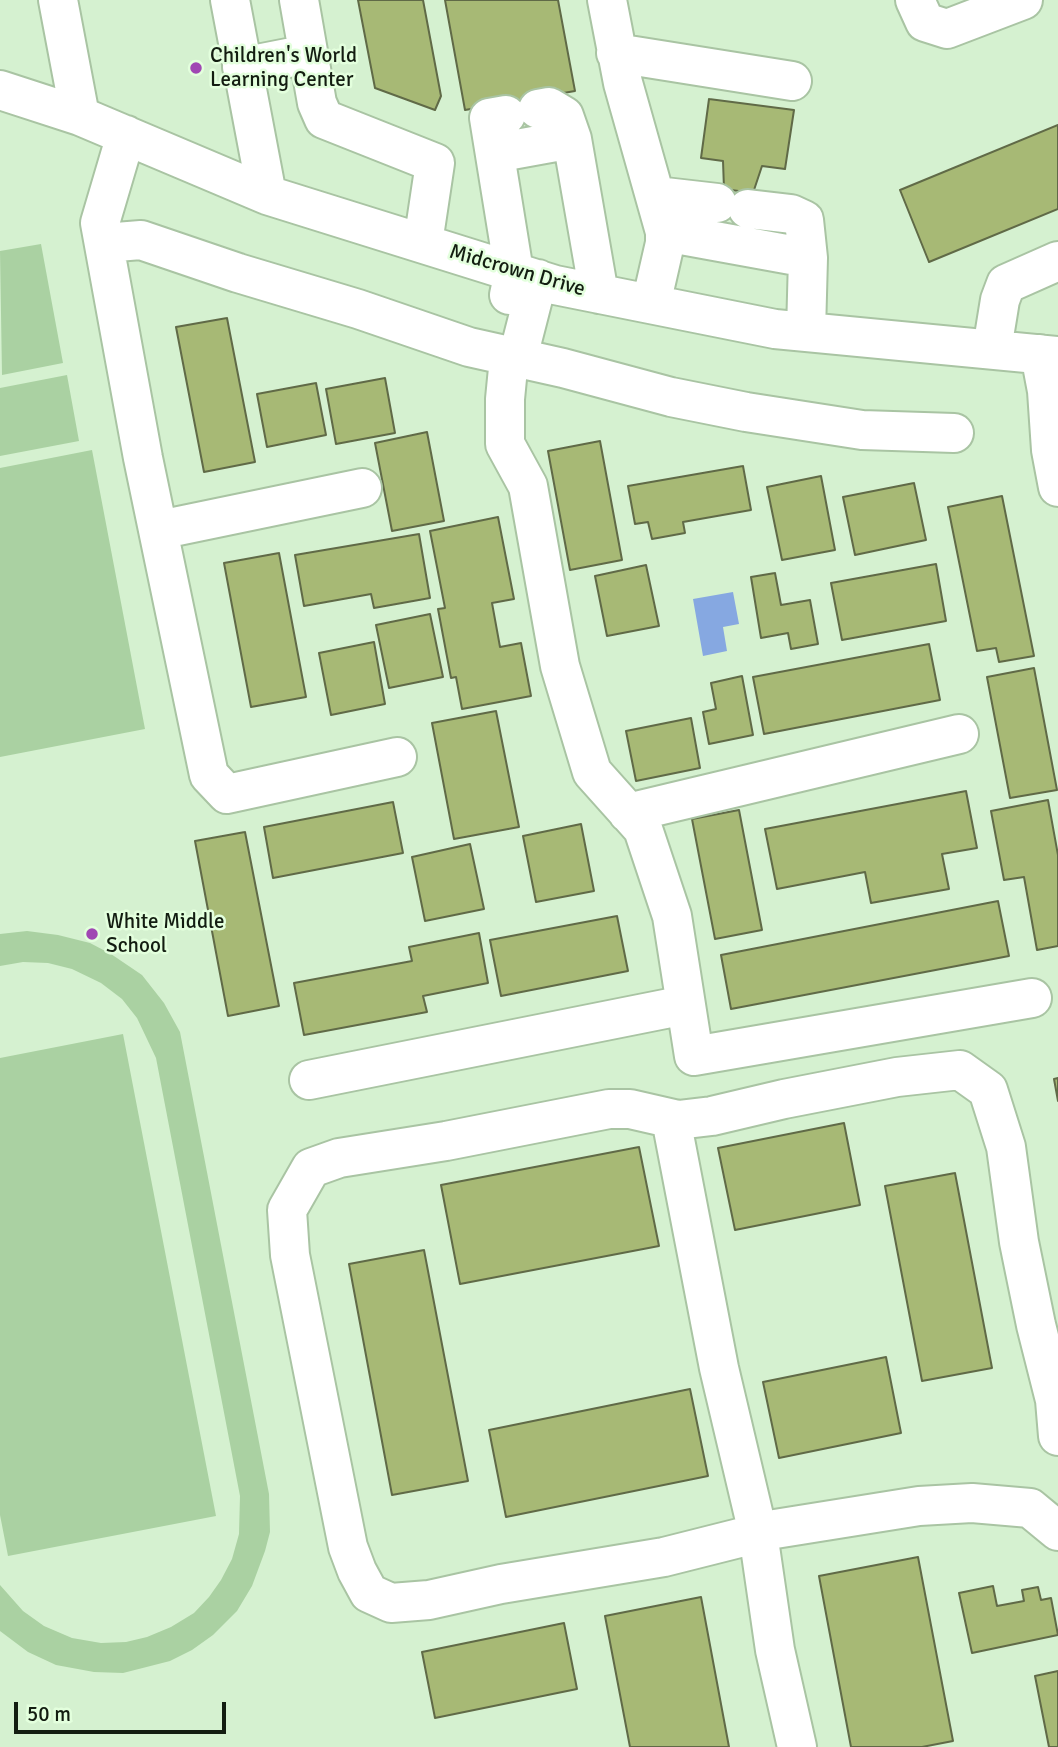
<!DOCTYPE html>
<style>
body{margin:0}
#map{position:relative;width:1058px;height:1747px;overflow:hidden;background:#d5f1d0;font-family:Signika,sans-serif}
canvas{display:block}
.scale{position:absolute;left:14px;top:1702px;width:212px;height:32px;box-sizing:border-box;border:4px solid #131d11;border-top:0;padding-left:9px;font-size:21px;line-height:24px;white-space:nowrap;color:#131d11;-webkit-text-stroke:5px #e3ffdd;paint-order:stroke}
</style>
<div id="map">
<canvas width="1058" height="1747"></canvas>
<div class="scale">50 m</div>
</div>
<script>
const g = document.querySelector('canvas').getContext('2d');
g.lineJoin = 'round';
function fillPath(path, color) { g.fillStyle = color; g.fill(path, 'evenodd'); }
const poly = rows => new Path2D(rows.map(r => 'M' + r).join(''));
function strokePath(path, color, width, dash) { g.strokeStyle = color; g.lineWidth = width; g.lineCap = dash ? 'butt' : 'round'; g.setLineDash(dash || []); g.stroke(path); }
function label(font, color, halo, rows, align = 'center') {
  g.font = font + ' Signika,sans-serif'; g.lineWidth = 5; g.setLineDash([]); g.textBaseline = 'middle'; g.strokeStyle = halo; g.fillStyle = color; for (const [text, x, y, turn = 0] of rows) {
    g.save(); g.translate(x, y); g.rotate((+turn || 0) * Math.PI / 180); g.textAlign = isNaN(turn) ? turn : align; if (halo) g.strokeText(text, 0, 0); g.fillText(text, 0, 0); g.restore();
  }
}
const green = poly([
 [41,244,63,363,2,375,0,251],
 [67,375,79,441,0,456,0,388],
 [92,450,145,729,0,757,0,468],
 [27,931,58,935,90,943,111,954,142,975,164,1003,180,1032,269,1494,270,1532,265,1551,252,1586,237,1611,213,1635,192,1650,170,1661,123,1673,94,1672,56,1665,28,1652,0,1631,0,1585,23,1611,44,1626,72,1638,101,1643,126,1642,147,1637,171,1627,194,1613,209,1597,221,1580,232,1559,239,1534,240,1496,156,1058,137,1018,122,999,101,983,72,969,48,963,23,962,0,966,0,934],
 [123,1034,216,1516,8,1556,0,1515,0,1058]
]);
const water = poly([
 [733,592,739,624,723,627,727,651,703,656,693,599]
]);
const building = poly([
 [358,0,423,0,441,96,435,110,375,88,358,0],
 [445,0,558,0,575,91,465,110,445,0],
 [709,99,794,110,785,169,762,166,753,193,724,189,723,161,701,158,709,99],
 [1058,125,1058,209,929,262,900,190,1058,125],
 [227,318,255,462,204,472,176,327,227,318],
 [385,378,395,433,336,444,326,389,385,378],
 [316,383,326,435,267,447,257,394,316,383],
 [427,432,444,521,392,531,375,443,427,432],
 [600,441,622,560,570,570,548,451,600,441],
 [743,466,751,510,683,522,685,533,652,539,648,522,635,524,628,486,743,466],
 [821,476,835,550,782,560,767,487,821,476],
 [914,483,926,540,855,555,843,497,914,483],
 [1002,496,1034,656,999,662,996,648,977,651,948,507,1002,496],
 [498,517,514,599,492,603,500,647,521,643,531,696,462,709,456,677,451,678,438,609,445,608,430,531,498,517],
 [419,534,430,598,374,608,371,594,304,606,295,555,419,534],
 [279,553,306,697,251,707,224,563,279,553],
 [936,564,946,621,842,640,831,583,936,564],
 [646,565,659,626,607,636,595,576,646,565],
 [775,573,781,605,810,600,818,644,791,649,788,633,761,638,751,577,775,573],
 [430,614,443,677,389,688,376,625,430,614],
 [374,642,385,704,331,715,319,653,374,642],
 [929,644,940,700,764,734,753,677,929,644],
 [1034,668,1057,790,1010,798,987,677,1034,668],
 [742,676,753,735,709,744,703,712,716,709,711,683,742,676],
 [496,711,519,827,454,839,432,723,496,711],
 [691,718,700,768,636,781,626,731,691,718],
 [966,791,977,848,942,854,949,889,871,903,865,872,777,889,765,829,966,791],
 [1048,800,1058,855,1058,946,1037,950,1024,877,1004,880,991,811,1048,800],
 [393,802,403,853,273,878,264,827,393,802],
 [739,810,762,930,715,939,692,819,739,810],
 [581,824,594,891,536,902,523,836,581,824],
 [245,832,279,1006,228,1016,195,841,245,832],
 [470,844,484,909,425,921,412,857,470,844],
 [998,901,1009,956,731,1009,721,955,998,901],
 [617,916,628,971,501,996,490,940,617,916],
 [479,933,488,983,423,996,427,1012,304,1035,294,983,412,961,409,947,479,933],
 [1058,1078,1058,1101,1054,1079,1058,1078],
 [844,1123,860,1205,735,1230,718,1148,844,1123],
 [639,1147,659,1246,460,1284,441,1185,639,1147],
 [955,1173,992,1368,922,1381,885,1186,955,1173],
 [424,1250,468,1481,392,1495,349,1264,424,1250],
 [886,1357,901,1433,779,1458,763,1382,886,1357],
 [690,1389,708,1476,506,1517,489,1430,690,1389],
 [918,1557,953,1741,922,1747,851,1747,819,1576,918,1557],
 [993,1586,997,1606,1024,1601,1022,1590,1038,1587,1041,1600,1051,1598,1058,1635,972,1653,959,1593,993,1586],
 [701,1597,729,1747,630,1747,605,1616,701,1597],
 [564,1623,577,1689,435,1718,422,1652,564,1623],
 [1058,1671,1058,1747,1049,1747,1035,1676,1058,1671]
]);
const minor = poly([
 [58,0,80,116],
 [230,0,267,195],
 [299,0,317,103,324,119,435,163,423,243],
 [607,0,623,83,665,232],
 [915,0,925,22,947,29,1023,0],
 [616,53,792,81],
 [242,67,308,54],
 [0,90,80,116,267,195,555,285,775,329,1058,356],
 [538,109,549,107,564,116,572,139,599,294],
 [506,115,489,118,514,272,509,295],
 [126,135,100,223,143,458,209,775,227,794,397,757],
 [495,153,572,139],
 [656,196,717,203],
 [748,209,791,214,804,220,808,258],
 [104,243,141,240,238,273,358,309,469,347,563,368,671,397,746,412,862,430,954,433],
 [538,279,520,349,509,358,505,399,505,444,528,486,560,666,592,772,643,829,672,916,694,1056,1032,998],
 [651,304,665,243,665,232,808,258,806,332],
 [992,349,1000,300,1006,284,1058,261],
 [1040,354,1047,391,1051,450,1058,487],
 [159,530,362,488],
 [628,813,959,734],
 [309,1080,685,1005],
 [671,1119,719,1368,758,1533,775,1650,797,1747],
 [1058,1436,1055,1400,1036,1325,1019,1242,1006,1147,988,1090,960,1070,897,1077,784,1099,712,1116,678,1120,630,1109,609,1109,446,1141,339,1158,311,1168,287,1210,290,1255,348,1547,357,1571,369,1593,391,1603,429,1600,501,1584,664,1557,775,1529,919,1506,972,1503,1030,1508,1058,1531]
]);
const markers = [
 [196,68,7,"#a047b3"],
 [92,934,7,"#a047b3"]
];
const poiNames = [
 ["Children's World",210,56],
 ["Learning Center",210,80],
 ["White Middle",106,922],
 ["School",106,946]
];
const streetNames = [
 ["Midcrown Drive",517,271,16]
];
fillPath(green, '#aad1a2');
fillPath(water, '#86a8e1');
fillPath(building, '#a7b975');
strokePath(building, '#606a47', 2);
strokePath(minor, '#a9c4a3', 42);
strokePath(minor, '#fff', 38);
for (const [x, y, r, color] of markers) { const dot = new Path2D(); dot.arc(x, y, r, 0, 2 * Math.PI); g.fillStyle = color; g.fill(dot); strokePath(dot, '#e3ffdd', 2.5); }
label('21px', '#131d11', '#e3ffdd', poiNames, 'left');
label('21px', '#131d11', '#e3ffdd', streetNames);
</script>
